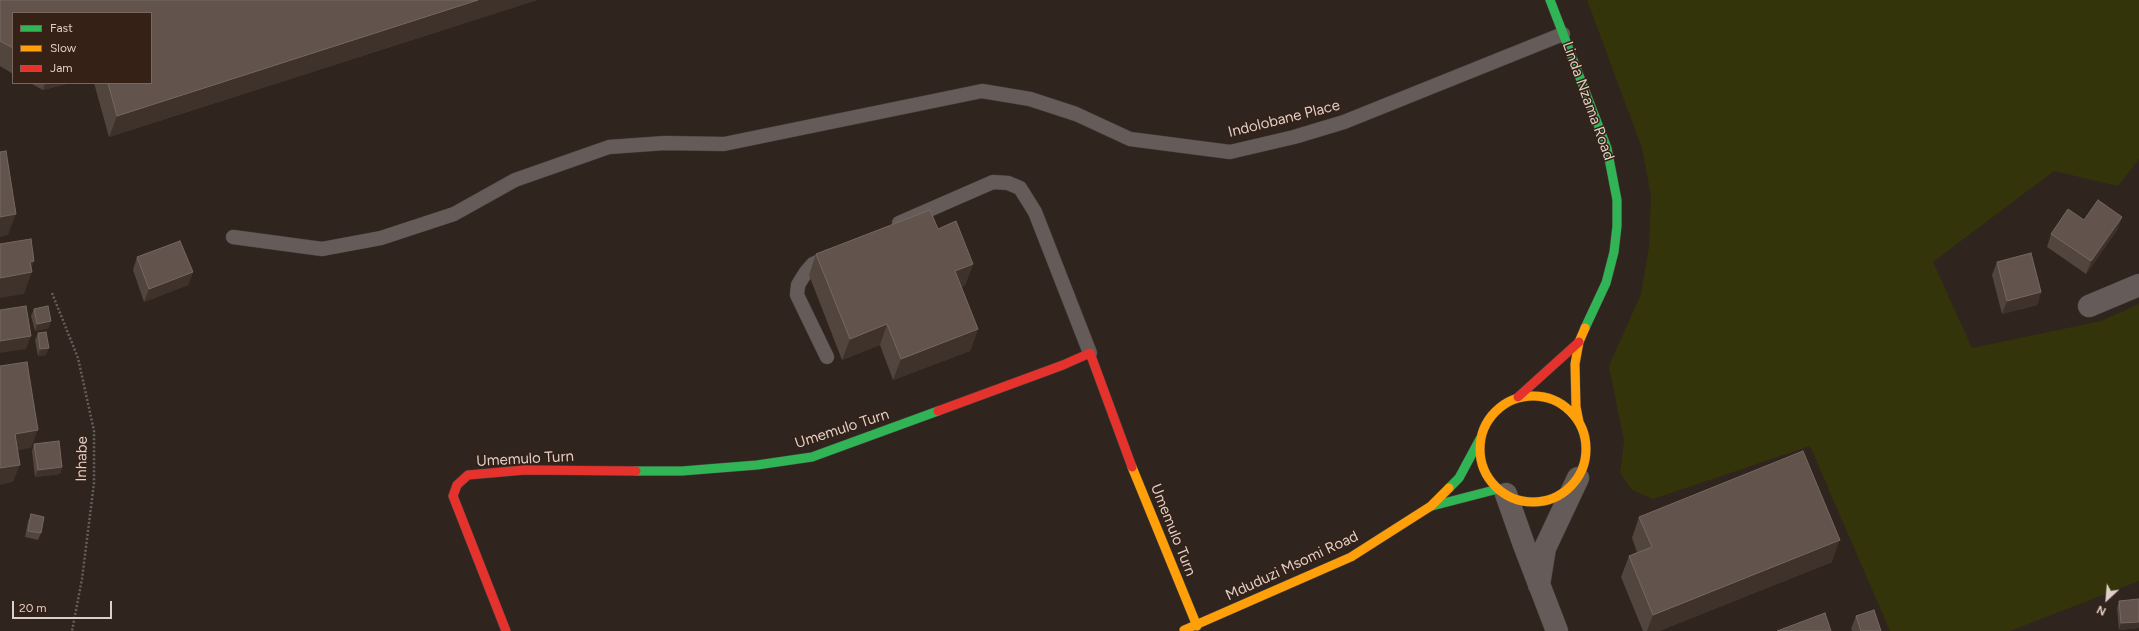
<!DOCTYPE html>
<style>
body{margin:0}
#map{position:relative;width:2139px;height:631px;overflow:hidden;background:#2f241e;font-family:Figtree,sans-serif}
canvas{display:block}
.legend{position:absolute;left:12px;top:12px;width:140px;height:72px;box-sizing:border-box;background:#362117;border:1px solid #79675e;margin:0;padding:5px 7px;list-style:none;font-size:12px;color:#ded0c9}
.legend li{display:flex;align-items:center;gap:8px;height:20px}
.legend b{width:20px;border:1px solid #79675e}
.north{position:absolute;left:2087px;top:579px;width:40px;height:40px;-webkit-text-stroke:3px #362117;paint-order:stroke;rotate:206deg;font-size:11px;font-weight:700;line-height:16px;text-align:center;color:#ded0c9}
.north::after{content:'';display:block;margin:auto;width:14px;height:18px;background:#ded0c9;clip-path:polygon(50% 0,100% 100%,50% 72%,0 100%)}
.scale{position:absolute;left:12px;top:601px;width:100px;height:18px;box-sizing:border-box;border:2px solid #ded0c9;border-top:0;padding-left:5px;font-size:12px;line-height:14px;white-space:nowrap;color:#ded0c9;-webkit-text-stroke:3px #362117;paint-order:stroke}
</style>
<div id="map">
<canvas width="2139" height="631"></canvas>
<ul class="legend">
<li><b style="height:5px;background:#30b455"></b>Fast</li>
<li><b style="height:5px;background:#ff9f0a"></b>Slow</li>
<li><b style="height:5px;background:#e5322d"></b>Jam</li>
</ul>
<div class="north">N</div>
<div class="scale">20 m</div>
</div>
<script>
const g = document.querySelector('canvas').getContext('2d');
g.lineJoin = 'round';
function fillPath(path, color) { g.fillStyle = color; g.fill(path, 'evenodd'); }
const poly = rows => new Path2D(rows.map(r => 'M' + r).join(''));
function strokePath(path, color, width, dash) { g.strokeStyle = color; g.lineWidth = width; g.lineCap = dash ? 'butt' : 'round'; g.setLineDash(dash || []); g.stroke(path); }
function label(font, color, halo, rows, align = 'center') {
  g.font = font + ' Figtree,sans-serif'; g.lineWidth = 3; g.setLineDash([]); g.textBaseline = 'middle'; g.strokeStyle = halo; g.fillStyle = color; for (const [text, x, y, turn = 0] of rows) {
    g.save(); g.translate(x, y); g.rotate((+turn || 0) * Math.PI / 180); g.textAlign = isNaN(turn) ? turn : align; if (halo) g.strokeText(text, 0, 0); g.fillText(text, 0, 0); g.restore();
  }
}
const green = poly([
 [1587,0,2139,0,2139,159,2118,186,2054,171,1933,262,1972,348,2101,321,2139,304,2139,581,2010,631,1890,631,1810,446,1653,499,1632,490,1620,473,1624,441,1609,366,1641,294,1649,247,1651,196,1642,148]
]);
const path = poly([
 [52,293,78,358,94,431,94,483,82,579,72,631]
]);
const lane = poly([
 [899,223,993,182,1008,183,1020,188,1035,212,1090,353],
 [233,237,322,249,381,238,454,214,515,180,609,147,665,143,724,144,982,91,1030,99,1076,114,1130,139,1230,152,1294,137,1344,122,1563,34],
 [827,357,797,295,798,285,806,272,813,264,830,256]
]);
const street = poly([
 [2089,306,2139,285],
 [1506,494,1524,545,1557,631],
 [1539,585,1545,548,1578,478]
]);
const fast = poly([
 [1550,0,1607,148,1617,200,1617,226,1614,252,1606,283,1585,328],
 [636,471,682,471,757,465,812,457,938,411],
 [1449,488,1459,478,1480,439],
 [1432,506,1498,489]
]);
const slow = poly([
 '1480 449a53 53 0 1 1 106 0a53 53 0 1 1-106 0Z',
 [1579,422,1576,407,1575,364,1579,342,1585,328],
 [1132,467,1197,626],
 [1184,630,1351,557,1431,506,1449,488]
]);
const jam = poly([
 [1518,397,1579,342],
 [938,411,1063,365,1090,353,1132,467],
 [506,631,453,496,457,485,468,475,525,470,636,471]
]);
const wall = poly([
 [0,0,537,0,109,137,94,83,151,83,151,13,13,13,13,74,0,66],
 [30,83,70,83,43,90],
 [2122,217,2117,230,2086,274,2047,247,2051,234,2084,220],
 [938,229,973,264,965,285,961,287,978,329,970,351,893,380,880,345,842,360,809,275,816,254],
 [137,257,193,272,188,285,144,302,133,270],
 [1997,262,2041,292,2037,305,2002,314,1992,275],
 [34,309,49,328,35,331,31,316],
 [38,333,46,355,38,356,35,340],
 [34,444,62,467,60,474,35,477,32,451],
 [31,514,41,533,38,540,25,537,28,521],
 [1639,517,1832,562,1659,631,1643,631,1621,577,1629,556,1637,552,1632,538],
 [2139,599,2139,628,2119,630,2117,608,2119,601],
 [1856,616,1881,631,1852,631,1851,629]
]);
const shadedWall = poly([
 [478,0,537,0,109,137,117,116],
 [45,83,70,83,43,90],
 [16,214,8,235,0,237,0,217],
 [2122,217,2117,230,2086,274,2091,261],
 [34,261,30,273,32,272,24,294,0,298,0,278,30,262],
 [973,264,965,285,947,292,955,271],
 [193,272,188,285,144,302,149,289],
 [2041,292,2037,305,2002,314,2007,301],
 [51,321,49,328,35,331,37,324],
 [887,324,880,345,842,360,850,339],
 [978,329,970,351,893,380,901,359],
 [31,336,26,349,0,353,0,341],
 [49,348,46,355,38,356,40,349],
 [38,430,31,448,8,452,15,434],
 [20,465,13,482,0,485,0,468],
 [62,467,60,474,35,477,38,470],
 [1840,540,1832,562,1659,631,1647,631,1653,615],
 [2139,622,2139,628,2119,630,2121,623]
]);
const building = poly([
 [0,0,478,0,117,116,108,83,151,83,151,13,13,13,13,48,0,41,0,0],
 [6,151,16,214,0,217,0,152,6,151],
 [2098,200,2122,217,2091,261,2051,234,2068,209,2084,220,2098,200],
 [930,210,938,229,956,221,973,264,955,271,978,329,901,359,887,324,850,339,816,254,930,210],
 [31,239,34,261,30,262,32,272,0,278,0,244,31,239],
 [180,241,193,272,149,289,137,257,180,241],
 [2031,253,2041,292,2007,301,1997,262,2031,253],
 [26,306,31,336,0,341,0,310,26,306],
 [48,306,51,321,37,324,34,309,48,306],
 [46,332,49,348,40,349,38,333,46,332],
 [27,362,38,430,15,434,20,465,0,468,0,366,27,362],
 [59,441,62,467,38,470,34,444,59,441],
 [1803,451,1840,540,1653,615,1629,556,1652,547,1639,517,1803,451],
 [31,514,44,517,41,533,28,531,31,514],
 [2139,599,2139,622,2121,623,2119,601,2139,599],
 [1874,610,1881,631,1861,631,1856,616,1874,610],
 [1825,613,1831,631,1777,631,1825,613]
]);
const streetNames = [
 ["Linda Nzama Road",1588,101,70],
 ["Indolobane Place",1284,119,-14],
 ["Umemulo Turn",842,429,-18],
 ["Inhabe",82,459,-89],
 ["Umemulo Turn",525,459,-3],
 ["Umemulo Turn",1173,530,68],
 ["Mduduzi Msomi Road",1292,566,-25]
];
fillPath(green, '#34340b');
strokePath(lane, '#49403b', 15);
strokePath(street, '#49403b', 23);
strokePath(fast, '#49403b', 10);
strokePath(slow, '#49403b', 10);
strokePath(jam, '#49403b', 10);
strokePath(path, '#665f5c', 2.5, [2, 2]);
strokePath(lane, '#655c5a', 14);
strokePath(street, '#655c5a', 22);
strokePath(fast, '#30b455', 9);
strokePath(slow, '#ff9f0a', 9);
strokePath(jam, '#e5322d', 9);
fillPath(wall, '#52453e');
fillPath(shadedWall, '#3e322b');
fillPath(building, '#62544c');
strokePath(building, '#756860', 1);
label('15px', '#ded0c9', '#362117', streetNames);
</script>
